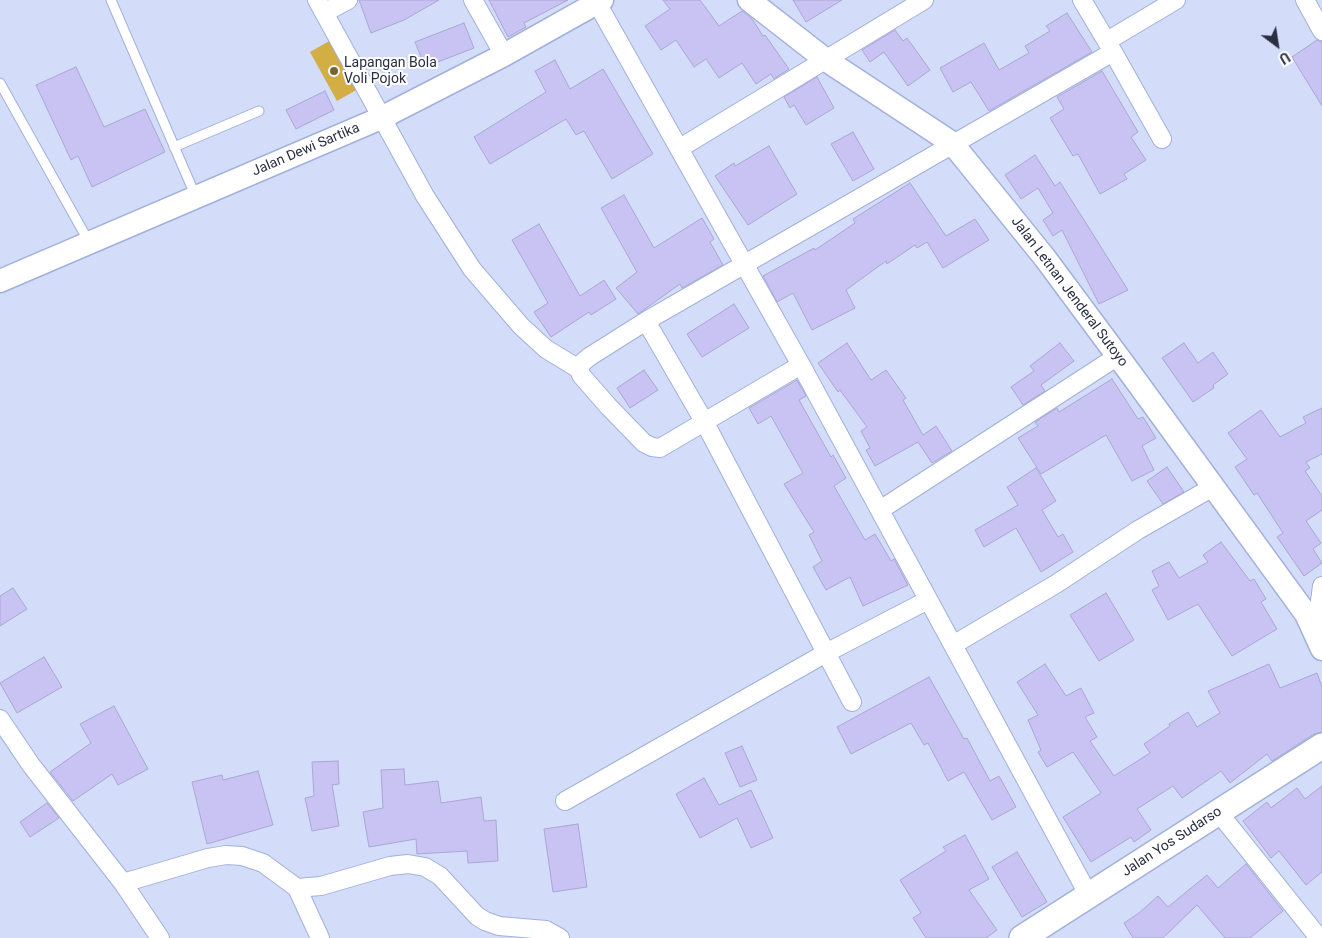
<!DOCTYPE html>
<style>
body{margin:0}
#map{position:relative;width:1322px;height:938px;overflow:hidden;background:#d3ddf9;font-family:Roboto,sans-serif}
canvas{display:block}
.north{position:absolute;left:1252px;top:20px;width:50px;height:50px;-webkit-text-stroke:4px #fff;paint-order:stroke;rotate:149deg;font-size:14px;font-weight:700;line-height:20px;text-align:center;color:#292f41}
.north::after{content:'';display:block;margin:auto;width:18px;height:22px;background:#292f41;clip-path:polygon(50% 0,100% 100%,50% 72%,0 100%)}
</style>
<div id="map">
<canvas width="1322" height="938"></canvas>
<div class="north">U</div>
</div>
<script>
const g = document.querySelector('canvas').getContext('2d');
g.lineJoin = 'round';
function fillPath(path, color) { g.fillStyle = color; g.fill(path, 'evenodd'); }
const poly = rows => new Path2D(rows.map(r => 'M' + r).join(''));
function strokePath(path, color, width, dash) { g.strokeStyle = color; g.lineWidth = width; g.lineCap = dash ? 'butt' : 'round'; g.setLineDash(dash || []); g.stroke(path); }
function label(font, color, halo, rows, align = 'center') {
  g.font = font + ' Roboto,sans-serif'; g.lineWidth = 4; g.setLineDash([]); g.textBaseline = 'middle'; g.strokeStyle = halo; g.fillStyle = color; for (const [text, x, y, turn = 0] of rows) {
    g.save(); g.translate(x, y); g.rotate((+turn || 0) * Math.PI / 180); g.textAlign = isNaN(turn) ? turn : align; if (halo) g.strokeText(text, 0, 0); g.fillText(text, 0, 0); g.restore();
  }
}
const green = poly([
 [331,40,358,89,337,101,310,52]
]);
const building = poly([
 [359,0,439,0,404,20,371,33,359,0],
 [489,0,568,0,524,23,526,27,508,37,489,0],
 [663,0,700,0,719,26,742,11,752,19,763,36,765,35,789,69,774,79,771,74,756,84,742,63,719,78,706,59,694,67,676,40,661,50,645,26,670,9,663,0],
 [793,0,842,0,806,22,793,0],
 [1067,13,1092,52,989,111,971,82,953,92,940,68,984,43,999,70,1029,53,1025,46,1050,31,1046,26,1067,13],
 [464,23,474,48,425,67,415,42,464,23],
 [895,30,903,41,907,38,930,70,908,86,884,52,870,62,862,50,895,30],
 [1317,40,1322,42,1322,106,1292,57,1317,40],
 [555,60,570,89,603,69,653,154,612,179,584,131,576,135,566,119,490,164,474,137,546,92,535,71,555,60],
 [76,67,104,127,145,109,165,152,92,187,78,156,71,160,36,85,76,67],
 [1102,71,1138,132,1131,137,1146,160,1124,174,1127,179,1100,194,1078,154,1073,156,1050,118,1064,109,1057,97,1102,71],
 [817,77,834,108,806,125,794,105,790,108,784,97,817,77],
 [325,91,334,110,296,129,286,110,325,91],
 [853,132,874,169,853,181,831,144,853,132],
 [769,146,797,194,748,225,715,176,734,163,735,166,769,146],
 [1035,155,1055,186,1060,182,1128,290,1099,304,1062,230,1053,236,1043,220,1053,213,1038,188,1021,199,1005,175,1035,155],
 [910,183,946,236,975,219,989,240,943,268,927,242,917,248,915,245,887,264,886,261,846,290,855,308,812,330,793,293,777,302,763,276,814,248,815,250,855,223,853,219,910,183],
 [624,195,654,248,702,218,714,239,710,242,723,265,682,288,680,284,638,314,616,288,637,272,601,208,624,195],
 [539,224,580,296,604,280,616,299,591,315,589,312,551,337,534,312,548,303,512,240,539,224],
 [734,304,749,328,702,357,687,334,734,304],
 [847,343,871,380,886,370,906,398,903,400,923,435,936,426,952,451,932,463,918,442,875,466,866,450,870,448,861,431,867,427,840,390,838,392,818,363,847,343],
 [1060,343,1074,361,1041,385,1045,391,1023,405,1011,387,1034,371,1030,366,1060,343],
 [1184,343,1198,363,1213,352,1228,374,1213,385,1214,388,1193,402,1162,358,1184,343],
 [644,370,658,390,630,408,617,388,644,370],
 [1112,379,1138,419,1143,417,1156,438,1142,446,1154,470,1132,481,1106,435,1041,474,1018,438,1038,426,1035,422,1057,408,1059,412,1112,379],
 [797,380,806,396,799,400,831,457,833,455,846,478,834,486,865,540,875,534,891,561,894,559,908,585,863,606,850,577,826,590,813,567,822,561,809,535,814,532,784,484,803,473,771,416,758,424,749,408,797,380],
 [1322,408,1322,454,1306,462,1310,468,1305,471,1322,496,1322,510,1306,521,1321,543,1313,549,1322,563,1304,576,1277,537,1283,533,1257,493,1254,495,1235,467,1247,459,1228,433,1261,410,1280,437,1306,423,1303,417,1322,408],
 [1167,467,1184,492,1163,504,1147,481,1167,467],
 [1036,468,1056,501,1042,510,1058,537,1063,534,1073,552,1041,572,1016,528,984,547,975,530,1018,505,1007,487,1036,468],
 [1221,542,1250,581,1254,579,1266,599,1261,602,1277,629,1232,656,1198,604,1168,620,1152,590,1159,586,1152,571,1169,562,1179,578,1208,562,1203,555,1221,542],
 [13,588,27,609,0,626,0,596,13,588],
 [1106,593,1134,640,1099,661,1070,615,1106,593],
 [44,657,62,687,17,713,0,683,44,657],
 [1045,664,1066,696,1081,688,1094,713,1085,717,1097,737,1090,741,1114,776,1150,753,1144,744,1170,726,1169,724,1188,712,1197,727,1220,713,1208,691,1269,664,1280,688,1317,673,1322,687,1322,732,1314,734,1272,761,1267,754,1230,783,1221,771,1182,798,1173,786,1137,809,1151,830,1134,842,1131,837,1091,862,1063,817,1101,793,1073,752,1047,767,1038,752,1041,750,1028,720,1038,715,1017,682,1045,664],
 [929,677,964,739,967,738,990,781,999,776,1016,807,992,820,964,772,948,781,928,743,924,745,911,723,851,754,837,727,929,677],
 [114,706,148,769,118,785,112,774,73,801,50,772,91,743,80,724,114,706],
 [742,746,757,780,740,787,725,753,742,746],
 [338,761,339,784,332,785,339,826,312,831,305,798,314,796,312,762,338,761],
 [404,769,405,785,438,781,441,803,481,797,484,821,496,820,498,861,468,863,467,851,417,854,416,839,369,847,363,812,383,808,381,770,404,769],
 [258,771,273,825,207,844,192,782,222,775,223,780,258,771],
 [704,778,719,805,751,790,773,838,751,848,737,818,700,838,676,794,704,778],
 [1322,786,1322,872,1306,885,1279,851,1271,858,1243,821,1267,802,1271,808,1297,788,1305,799,1322,786],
 [47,803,59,818,30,837,20,822,47,803],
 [578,824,587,887,553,892,544,829,578,824],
 [965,835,989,879,969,890,997,930,986,938,926,938,913,918,921,913,900,880,946,851,943,847,965,835],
 [1017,852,1047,902,1022,917,992,867,1017,852],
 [1246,864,1283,911,1250,938,1225,938,1197,905,1163,938,1133,938,1124,923,1139,913,1158,896,1168,907,1207,875,1218,888,1246,864]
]);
const service = poly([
 [111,0,196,197],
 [0,83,89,242],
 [174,147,259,111]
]);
const minor = poly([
 [317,0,425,196,472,269,521,326,546,349,579,369],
 [473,0,504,55],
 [1305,0,1322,31],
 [597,3,801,365,1088,894],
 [324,13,348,0],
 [1107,41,1176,0],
 [1113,52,1162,139],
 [680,148,924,0],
 [646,321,705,423,852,702],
 [801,365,660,448,652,447,644,443,608,406,581,375,579,369,582,363,589,357,646,321,1113,52,1082,0],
 [880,510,1118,356],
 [1316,631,1322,586],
 [953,645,1056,584,1138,530,1213,487],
 [0,719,31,765,123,883,160,938],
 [565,801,826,653,928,600],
 [1219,813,1319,938],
 [123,883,208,858,226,855,242,856,263,863,297,888,321,886,390,866,408,864,425,867,440,876,477,916,485,921,499,926,546,930,560,938],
 [297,888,320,938]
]);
const tertiary = poly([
 [749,0,826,60,952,143,1045,258,1134,378,1306,614,1322,649],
 [0,281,381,118,504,55,602,0]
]);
const secondary = poly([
 [1022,938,1322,746]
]);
const markers = [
 [334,71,5,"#766432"]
];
const poiNames = [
 ["Lapangan Bola",344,63],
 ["Voli Pojok",344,79]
];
const streetNames = [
 ["Jalan Dewi Sartika",306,150,-23],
 ["Jalan Letnan Jenderal Sutoyo",1069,292,53],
 ["Jalan Yos Sudarso",1172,842,-33]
];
fillPath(green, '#d2ae45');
fillPath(building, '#c8c3f2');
strokePath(building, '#aaa6d4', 1);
strokePath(service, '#a1b0dd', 11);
strokePath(minor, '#a1b0dd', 20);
strokePath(tertiary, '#a1b0dd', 25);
strokePath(secondary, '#a1b0dd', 28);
strokePath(service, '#fff', 9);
strokePath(minor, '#fff', 18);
strokePath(tertiary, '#fff', 22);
strokePath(secondary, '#fff', 25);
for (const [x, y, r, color] of markers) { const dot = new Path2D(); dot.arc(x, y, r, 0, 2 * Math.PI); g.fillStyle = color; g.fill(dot); strokePath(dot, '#fff', 2); }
label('14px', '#292f41', '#fff', poiNames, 'left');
label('14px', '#292f41', '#fff', streetNames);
</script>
